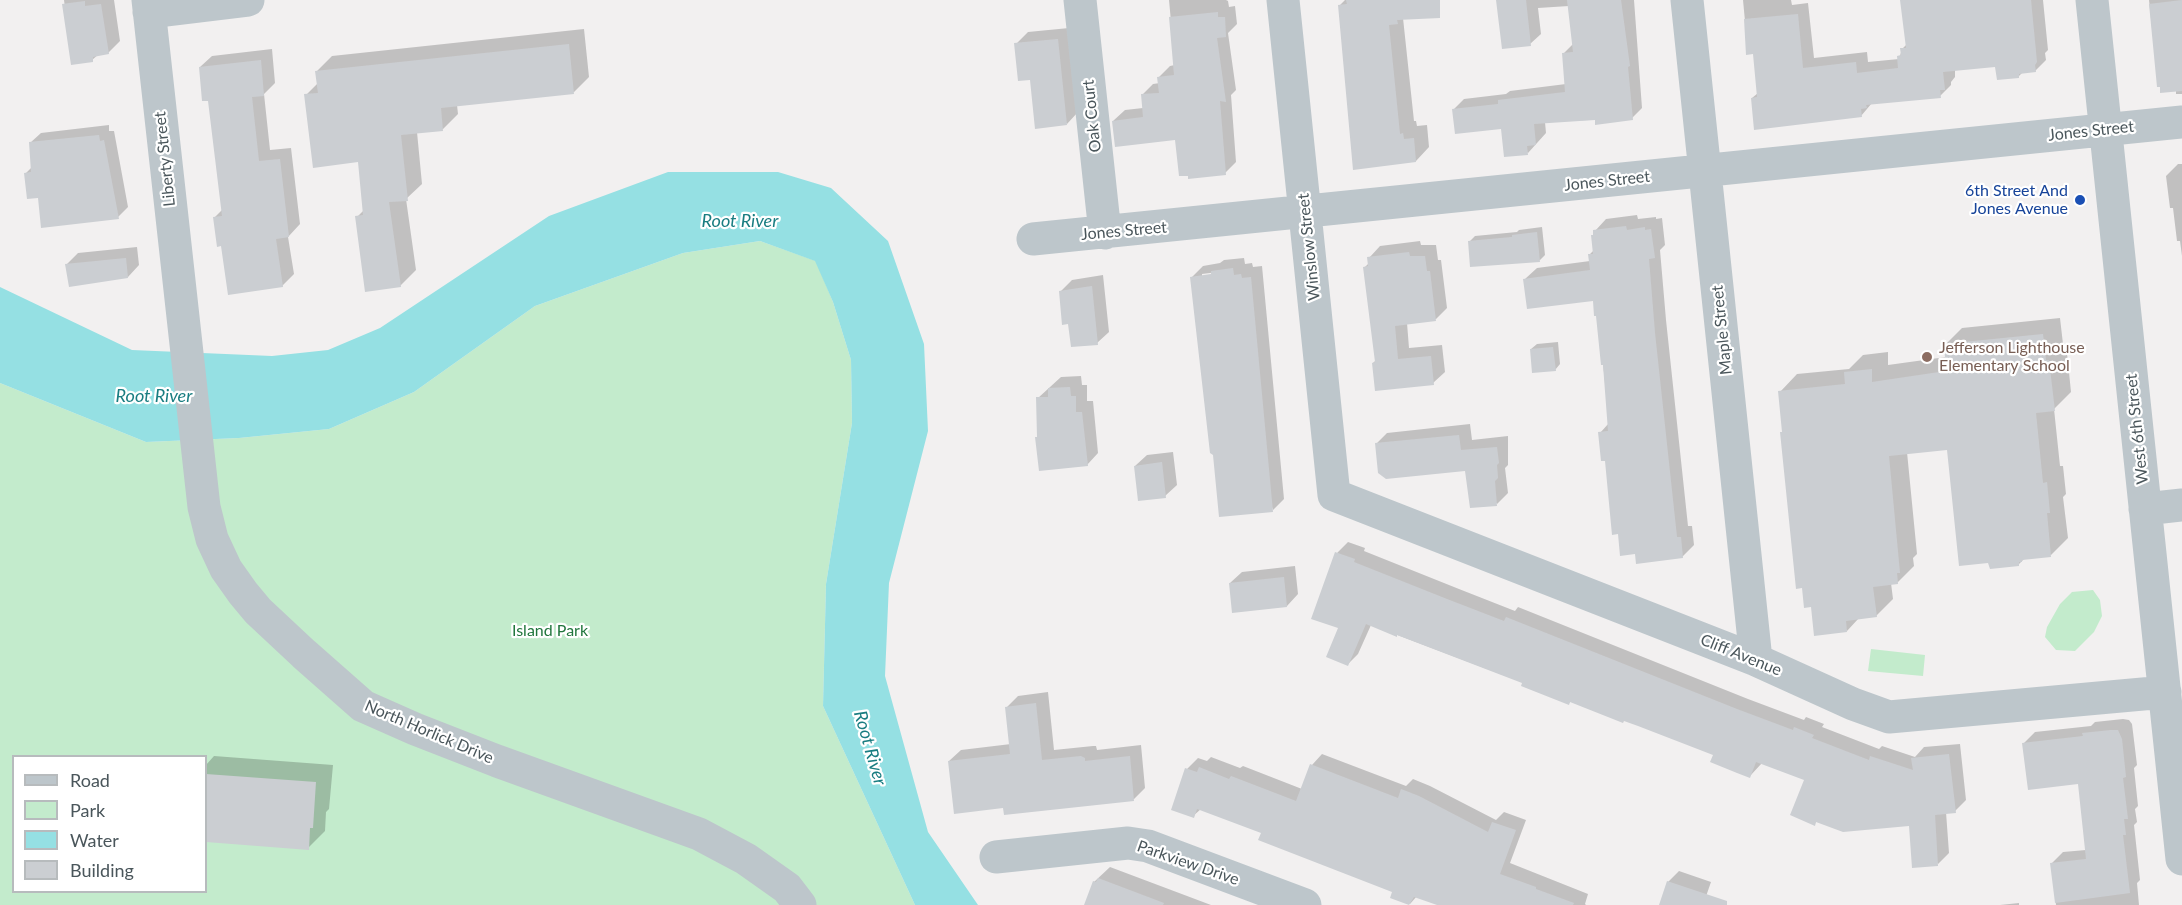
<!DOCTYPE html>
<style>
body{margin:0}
#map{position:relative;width:2182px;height:905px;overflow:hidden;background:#f2f0f0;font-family:Lato,sans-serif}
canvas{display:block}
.legend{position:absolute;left:12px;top:755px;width:195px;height:138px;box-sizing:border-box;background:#fff;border:2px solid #b7bbbd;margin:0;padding:8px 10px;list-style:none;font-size:18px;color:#4a565b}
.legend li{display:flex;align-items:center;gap:12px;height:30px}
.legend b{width:30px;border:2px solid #b7bbbd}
</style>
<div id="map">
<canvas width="2182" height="905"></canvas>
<ul class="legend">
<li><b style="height:8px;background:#bdc6cb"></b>Road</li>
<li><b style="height:16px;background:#c3ebcc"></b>Park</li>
<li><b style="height:16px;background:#95e0e3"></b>Water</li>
<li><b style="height:16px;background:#cbced2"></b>Building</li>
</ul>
</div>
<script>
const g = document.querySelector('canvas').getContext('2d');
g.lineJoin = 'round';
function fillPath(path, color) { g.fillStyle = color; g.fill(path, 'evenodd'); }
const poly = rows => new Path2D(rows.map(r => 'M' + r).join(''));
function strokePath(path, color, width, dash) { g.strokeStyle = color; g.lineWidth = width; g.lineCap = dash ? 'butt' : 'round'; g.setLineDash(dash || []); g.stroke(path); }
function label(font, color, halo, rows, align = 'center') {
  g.font = font + ' Lato,sans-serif'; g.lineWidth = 4.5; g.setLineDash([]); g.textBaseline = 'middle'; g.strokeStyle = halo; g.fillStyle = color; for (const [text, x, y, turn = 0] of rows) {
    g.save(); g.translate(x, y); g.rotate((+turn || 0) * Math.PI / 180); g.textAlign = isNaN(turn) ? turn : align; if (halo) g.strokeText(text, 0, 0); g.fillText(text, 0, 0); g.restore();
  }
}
const green = poly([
 [760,241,816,261,833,302,851,360,852,423,826,584,823,706,915,905,0,905,0,383,146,442,239,438,329,429,414,392,535,306,683,253],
 [14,756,206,756,206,892,14,892],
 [2093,590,2100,600,2102,616,2094,632,2075,651,2056,650,2045,637,2047,627,2060,604,2072,592],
 [1871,649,1925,655,1923,676,1868,671]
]);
const water = poly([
 [668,172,778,172,831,188,888,241,924,344,928,431,889,583,885,676,928,832,978,905,915,905,823,706,826,584,852,423,851,360,833,302,815,261,760,241,683,253,535,306,414,392,329,429,239,438,146,442,0,383,0,287,132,350,272,356,328,350,380,328,549,216]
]);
const shadow = poly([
 [64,0,114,0,120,41,108,53,99,54,92,60,72,63],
 [1169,0,1226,0,1228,1,1229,7,1235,6,1237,24,1228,33,1236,90,1231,95,1236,162,1225,173,1177,138,1113,121,1125,110,1143,108,1142,95,1153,84,1160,83,1159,77,1170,66,1175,65],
 [1345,0,1416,0,1403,18,1414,121,1416,121,1417,126,1427,125,1429,147,1416,161,1355,168,1340,5],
 [1498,0,1634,0,1642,108,1632,118,1545,122,1546,133,1528,153,1502,127,1454,109,1464,99,1506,94,1510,91,1566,84,1563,54,1573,44,1569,6,1538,8,1541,34,1530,44],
 [1743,0,1791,0,1792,5,1808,3,1814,58,1867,52,1868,62,1899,59,1902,49,1907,44,1911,0,2043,0,2048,50,2045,53,2046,60,2035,71,2023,72,2019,76,1997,65,1955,70,1955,77,1951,82,1951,85,1940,96,1872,103,1861,116,1752,98,1758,93,1754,53,1748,53],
 [2149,0,2182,0,2182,94,2176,94,2176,90,2158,85],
 [1069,28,1078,112,1067,124,1031,78,1016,44,1028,32],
 [584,29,589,77,574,92,457,105,458,114,443,129,417,132,422,184,406,199,416,270,400,286,357,217,364,210,359,160,306,95,318,83,317,71,332,56],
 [272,49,275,83,264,94,270,150,291,148,300,224,288,237,294,274,282,286,222,245,215,217,223,209,209,99,200,67,212,56],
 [109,125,109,131,114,131,128,207,118,217,39,197,26,173,32,167,30,143,41,133],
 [2178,164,2182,164,2182,256,2180,241,2177,241,2173,208,2170,208,2166,176],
 [1637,215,1638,219,1656,217,1656,219,1662,218,1665,245,1660,250,1666,320,1688,526,1692,526,1694,545,1682,557,1636,553,1600,433,1609,423,1598,314,1594,299,1525,279,1537,268,1590,261,1589,255,1594,250,1595,231,1606,219],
 [1542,227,1545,255,1540,260,1471,266,1469,242,1475,236,1517,232,1519,230],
 [1420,241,1421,245,1436,245,1438,260,1441,260,1447,308,1436,319,1407,323,1409,348,1442,345,1445,372,1433,383,1373,363,1376,360,1365,267,1369,263,1369,258,1380,246],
 [137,247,139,265,128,277,67,264,78,253],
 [1244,258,1245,264,1252,263,1253,267,1262,266,1284,499,1273,510,1192,277,1203,266,1220,263,1224,260],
 [1218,272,1218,274,1202,277,1202,274],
 [1103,275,1109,332,1097,343,1069,323,1061,291,1072,280],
 [2060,318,2063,344,2066,343,2071,392,2054,409,2060,466,2063,466,2066,494,2063,497,2068,538,2051,555,2025,558,2018,565,1948,448,1907,452,1917,554,1913,558,1914,566,1897,583,1891,583,1893,599,1876,616,1859,618,1847,631,1812,605,1782,432,1784,430,1780,392,1797,374,1849,369,1863,355,1888,352,1888,365,1946,357,1945,345,1962,328],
 [1558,342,1560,364,1555,370,1531,349,1537,344],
 [1081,376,1082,385,1087,385,1087,401,1093,401,1098,453,1087,465,1039,435,1038,398,1061,377],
 [1470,424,1472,440,1508,436,1508,465,1505,468,1508,493,1497,504,1466,470,1376,444,1387,433],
 [1173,452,1177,485,1165,496,1135,466,1147,455],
 [1348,542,1365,548,1364,551,1459,589,1515,611,1518,607,1748,699,1804,720,1806,717,1824,724,1822,727,1879,749,1882,746,1915,757,1924,747,1960,744,1966,800,1955,811,1946,812,1949,853,1938,864,1910,824,1817,821,1814,824,1806,779,1762,763,1750,776,1715,755,1639,724,1571,701,1568,704,1524,683,1371,625,1358,654,1347,665,1340,627,1337,553],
 [1295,566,1298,594,1287,606,1230,583,1242,572],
 [1048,692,1054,750,1093,746,1096,746,1097,750,1141,745,1145,788,1134,799,1005,806,949,761,961,750,1011,744,1006,708,1018,696],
 [2123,719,2129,720,2132,724,2137,765,2134,768,2138,806,2135,809,2137,822,2134,825,2140,880,2137,883,2139,905,2056,905,2052,863,2063,852,2086,850,2079,783,2024,743,2035,732,2091,726,2095,722],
 [1322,754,1406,786,1413,779,1430,786,1496,820,1504,812,1526,820,1510,863,1588,894,1585,904,1586,905,1442,905,1417,896,1410,904,1394,892,1263,833,1201,809,1193,816,1187,769,1198,758,1207,761,1211,757,1240,768,1243,766,1302,789,1312,765],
 [214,756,333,765,329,809,326,812,325,831,308,848,206,841,206,765],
 [1110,867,1211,905,1085,905,1094,882],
 [1679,871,1711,882,1703,905,1660,905,1668,882],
 [2019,903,2019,905,2000,905]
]);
const building = poly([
 [1346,0,1440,0,1440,18,1397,20,1398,24,1389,25,1400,134,1403,133,1404,139,1414,138,1416,162,1353,170,1338,5,1347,4],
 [1496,0,1526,0,1531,46,1502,49],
 [1567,0,1621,0,1630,66,1628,67,1633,120,1595,125,1595,120,1534,124,1536,145,1527,146,1528,155,1504,157,1501,129,1455,134,1452,109,1498,104,1498,100,1565,92,1562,53,1573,52],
 [1900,0,2031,0,2037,62,2035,65,2036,72,2019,74,2019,78,1997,80,1995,67,1943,72,1945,90,1940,90,1941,98,1866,105,1867,108,1861,109,1862,117,1754,130,1751,98,1757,97,1753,54,1746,55,1744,19,1798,14,1803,68,1856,62,1857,73,1898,68,1897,56,1901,55,1900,48,1906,48],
 [2182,0,2182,91,2160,93,2160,87,2157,87,2149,4],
 [85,1,85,6,101,4,109,54,93,57,93,62,71,65,62,4],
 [1218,12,1218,17,1225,17,1226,37,1217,38,1226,102,1220,101,1226,175,1188,179,1188,176,1179,176,1175,140,1115,147,1112,121,1143,117,1141,94,1159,93,1157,77,1174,75,1169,17],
 [1058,39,1067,125,1035,129,1030,80,1018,81,1014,43],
 [569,44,574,94,441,108,443,131,401,135,408,201,389,202,401,287,365,292,355,216,363,215,358,162,313,168,304,94,318,93,315,71],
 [261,60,264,96,252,97,259,161,280,159,289,237,276,239,283,287,228,295,221,246,217,247,213,217,222,216,208,101,202,101,199,67],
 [99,135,100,141,104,140,119,219,41,228,38,198,27,199,24,173,31,172,29,142],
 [1626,226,1627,230,1645,227,1645,230,1651,229,1655,258,1649,259,1655,333,1677,537,1681,537,1683,558,1636,564,1635,554,1620,556,1618,534,1612,535,1605,461,1601,461,1598,432,1608,431,1603,365,1601,365,1596,316,1594,316,1593,301,1527,309,1523,279,1590,270,1588,254,1593,254,1591,235,1593,235,1593,230],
 [1537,232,1540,262,1470,267,1468,241,1512,237,1512,235],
 [1409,252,1410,256,1425,256,1427,271,1430,271,1436,321,1395,326,1398,359,1431,356,1434,385,1375,391,1372,363,1375,362,1363,267,1368,266,1367,257],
 [126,258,128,278,69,287,65,264],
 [1233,268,1234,275,1241,274,1242,278,1251,277,1273,512,1219,517,1213,455,1210,453,1190,277,1211,274,1211,271],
 [1092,286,1098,345,1071,347,1068,324,1062,325,1059,291],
 [2043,334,2046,360,2049,360,2055,411,2036,413,2043,483,2047,482,2050,513,2047,513,2051,557,2022,560,2022,562,2019,562,2019,566,1990,569,1988,563,1959,566,1947,450,1889,456,1900,573,1897,573,1898,584,1873,587,1877,617,1846,621,1847,632,1814,636,1811,607,1804,608,1802,588,1796,589,1780,432,1782,432,1778,391,1845,384,1844,372,1872,369,1872,382,1946,371,1944,344],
 [1553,347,1556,371,1532,373,1530,349],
 [1070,387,1071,396,1076,396,1076,412,1082,412,1088,466,1039,471,1035,437,1037,437,1036,397,1048,397,1048,388],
 [1459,435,1461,450,1497,447,1499,463,1497,465,1498,478,1495,481,1497,506,1470,508,1465,471,1386,479,1378,473,1375,443],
 [1162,462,1166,498,1138,501,1134,466],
 [1335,552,1355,559,1354,562,1447,599,1504,621,1506,617,1737,709,1793,730,1794,727,1814,735,1812,738,1869,760,1870,756,1913,770,1911,758,1949,754,1956,813,1935,815,1938,866,1912,868,1909,826,1843,832,1816,822,1815,826,1790,815,1804,780,1756,762,1750,778,1737,773,1710,762,1713,755,1638,726,1624,721,1623,723,1570,702,1569,705,1521,686,1522,683,1397,635,1397,637,1366,624,1348,666,1326,657,1338,628,1311,619],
 [1284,577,1287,607,1232,613,1229,583],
 [1036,703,1042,760,1081,756,1085,758,1085,761,1130,756,1134,801,1004,815,1003,808,954,814,948,761,1010,754,1005,707],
 [2111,730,2118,730,2122,739,2126,777,2123,778,2128,819,2124,819,2126,835,2123,835,2130,893,2055,903,2050,863,2086,859,2078,784,2028,790,2022,743,2083,736,2082,733],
 [1310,764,1398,798,1401,789,1419,796,1488,832,1492,822,1516,830,1500,874,1536,887,1536,889,1574,903,1573,905,1437,905,1414,897,1409,905,1390,898,1392,892,1258,840,1261,833,1197,809,1194,818,1171,810,1185,768,1197,772,1199,767,1229,779,1231,776,1296,801],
 [206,774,316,782,313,828,310,828,309,850,206,842],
 [1098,878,1164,903,1163,905,1084,905,1093,881,1096,882],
 [1667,881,1727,901,1727,905,1659,905]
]);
const minor = poly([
 [148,0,204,507,212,539,226,569,243,593,258,611,304,654,363,706,415,729,497,761,699,834,746,859,787,888,800,905],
 [1080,0,1105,233],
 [1283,0,1334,495,1756,660,1853,704,1889,717,2165,692],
 [1687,0,1756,660],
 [2092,0,2182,859],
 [149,12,248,0],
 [1033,239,2182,122],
 [2145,509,2182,505],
 [996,857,1128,843,1148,846,1305,905]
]);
const markers = [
 [2080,200,6,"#1a4fb4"],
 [1927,357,6,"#8d6e63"]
];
const streetNames = [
 ["Oak Court",1092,116,-96],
 ["Jones Street",2091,131,-6],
 ["Liberty Street",165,159,-96],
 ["Jones Street",1607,181,-6],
 ["Jones Street",1124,231,-5],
 ["Winslow Street",1309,247,-96],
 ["Maple Street",1722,330,-96],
 ["West 6th Street",2137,429,-96],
 ["Cliff Avenue",1741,655,22],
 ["North Horlick Drive",429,732,23],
 ["Parkview Drive",1188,863,19]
];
const transitNames = [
 ["6th Street And",2068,191],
 ["Jones Avenue",2068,209]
];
const educationNames = [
 ["Jefferson Lighthouse",1939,348],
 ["Elementary School",1939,366]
];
const parkNames = [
 ["Island Park",550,631]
];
const waterNames = [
 ["Root River",740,221],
 ["Root River",154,396],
 ["Root River",870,748,74]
];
fillPath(green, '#c3ebcc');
fillPath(water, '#95e0e3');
fillPath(shadow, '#0003');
fillPath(building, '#cbced2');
strokePath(minor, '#bdc6cb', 33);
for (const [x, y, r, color] of markers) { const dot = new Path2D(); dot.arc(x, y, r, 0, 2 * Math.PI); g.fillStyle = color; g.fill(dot); strokePath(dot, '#fff', 2); }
label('16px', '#4a565b', '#fff', streetNames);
label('16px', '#164399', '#fff', transitNames, 'right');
label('16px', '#785e54', '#fff', educationNames, 'left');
label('16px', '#21763d', '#fff', parkNames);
label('italic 18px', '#197d81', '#fff', waterNames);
</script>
